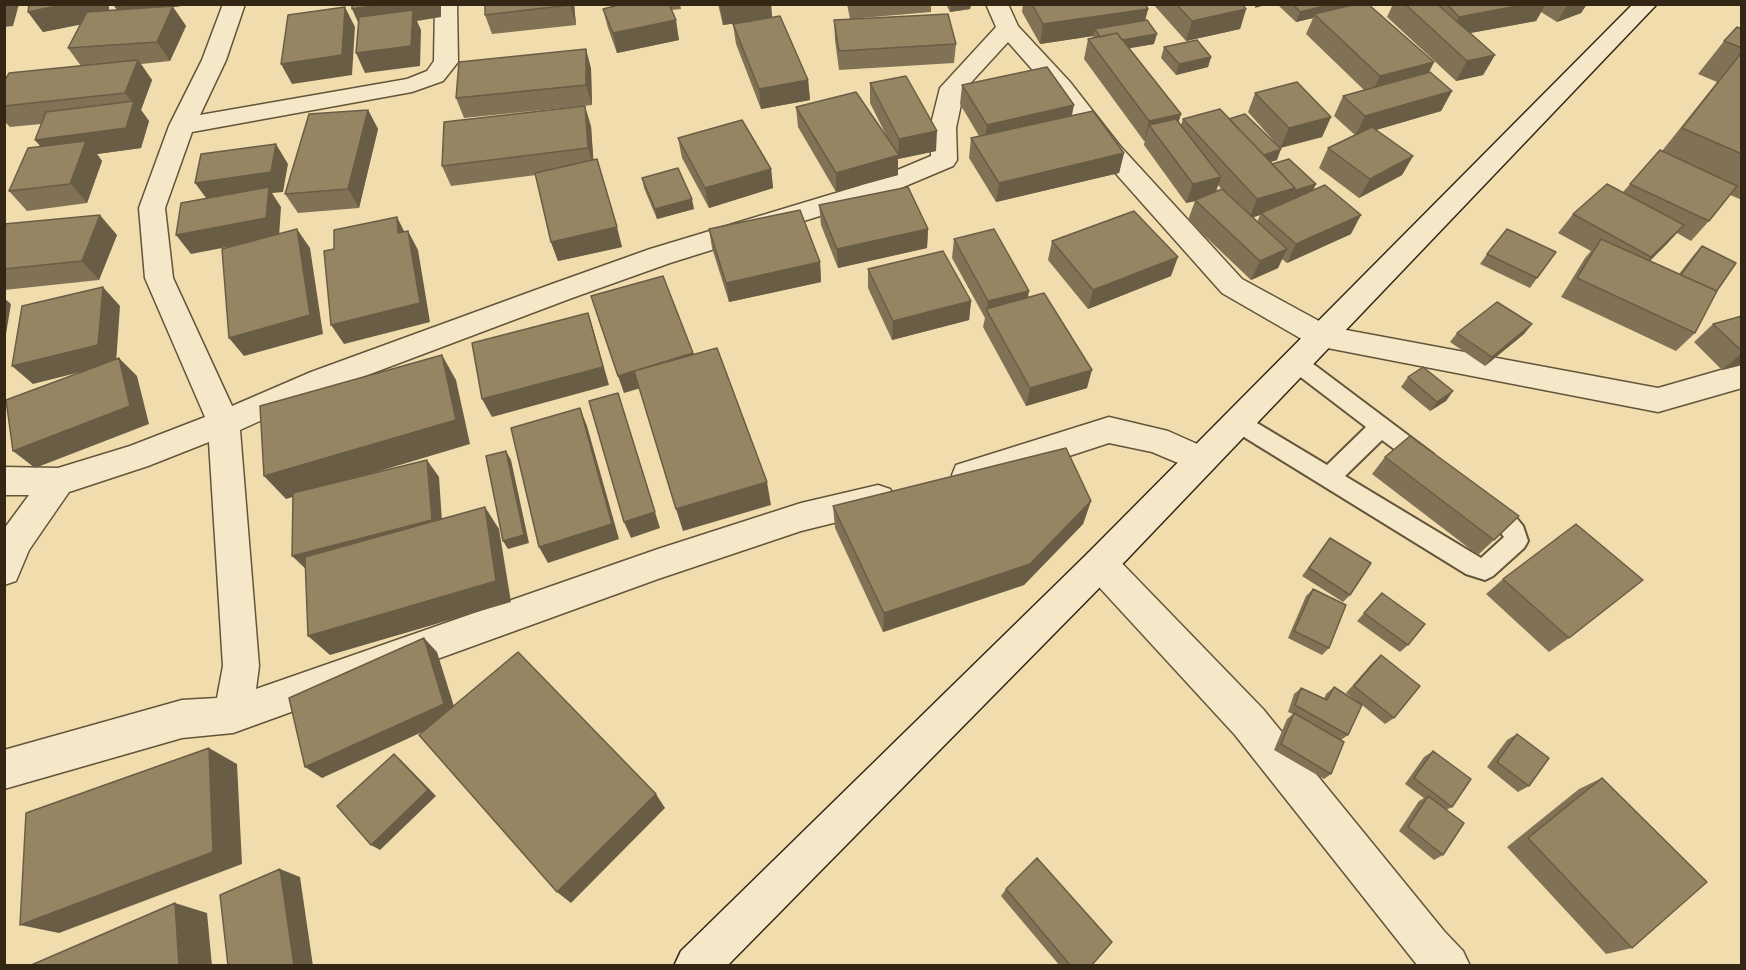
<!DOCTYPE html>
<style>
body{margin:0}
#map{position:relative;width:1746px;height:970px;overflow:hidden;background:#f0dcac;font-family:"IM FELL English",serif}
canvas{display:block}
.frame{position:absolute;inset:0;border:6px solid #342614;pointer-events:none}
</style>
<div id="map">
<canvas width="1746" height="970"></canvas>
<div class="frame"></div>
</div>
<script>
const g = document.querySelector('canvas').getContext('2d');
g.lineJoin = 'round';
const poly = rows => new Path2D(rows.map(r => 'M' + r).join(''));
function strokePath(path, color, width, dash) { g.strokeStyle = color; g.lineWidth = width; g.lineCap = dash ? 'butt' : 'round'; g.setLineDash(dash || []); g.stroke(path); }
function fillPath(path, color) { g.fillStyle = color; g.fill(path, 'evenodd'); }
const lane = poly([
 [1297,355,1304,357,1433,454,1436,460,1433,466,1425,469,1417,466,1382,440,1345,476,1481,558,1504,537,1498,529,1477,513,1474,506,1477,499,1485,496,1493,499,1514,515,1523,526,1528,541,1524,548,1493,576,1485,580,1466,574,1231,429,1228,423,1231,417,1239,414,1247,417,1327,465,1366,427,1290,369,1287,363,1290,357,1297,355]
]);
const street = poly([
 [223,4,245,4,226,60,200,115,407,79,427,71,434,61,435,4,457,4,458,62,443,81,412,92,192,132,165,208,173,278,232,406,311,372,552,284,650,249,859,186,931,156,930,128,940,88,996,27,986,4,1008,4,1018,26,1070,82,1120,146,1242,279,1330,327,1658,388,1742,364,1742,388,1658,412,1312,345,1222,293,1102,158,1052,92,1008,42,964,90,956,128,957,160,953,166,877,198,670,263,572,298,333,388,240,430,259,666,256,689,658,549,801,503,878,485,890,489,895,499,890,509,801,531,658,579,233,733,182,738,4,789,4,750,182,700,217,698,223,666,209,442,148,466,69,492,29,550,16,581,4,585,4,529,29,495,4,495,4,467,58,468,130,446,205,417,145,278,139,208,169,126,202,60,223,4],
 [1109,417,1168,431,1213,451,1218,460,1213,469,1202,473,1152,452,1109,443,968,489,956,485,952,475,956,465,1109,417],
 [1100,549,1112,553,1263,709,1444,931,1463,951,1470,966,1418,966,1414,961,1235,735,1088,575,1083,564,1088,553,1100,549]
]);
const secondary = poly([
 [1633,4,1657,4,1112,575,727,966,674,966,681,951,1088,553,1633,4]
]);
const wall = poly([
 [113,4,181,6,173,7,186,26,170,61,141,64,152,80,141,110,149,121,141,148,97,154,102,161,87,203,27,211,9,191,41,146,41,124,10,127,4,121,4,82,81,66,68,48,80,24,43,32,28,12,117,10],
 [485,4,574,4,576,25,492,34,485,15],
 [610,4,680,4,681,9,671,10,679,40,617,53,608,28,603,9,611,7],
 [718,4,771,4,772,18,808,80,810,100,761,109,736,44,733,24,758,20,723,25],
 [847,4,931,4,931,12,850,19],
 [946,4,971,4,970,9,950,12],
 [1023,4,1145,4,1148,9,1145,20,1154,44,1129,48,1181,114,1178,122,1181,125,1183,119,1229,119,1277,160,1270,162,1272,164,1316,184,1313,190,1351,234,1287,263,1282,259,1278,268,1251,280,1188,220,1195,201,1186,203,1144,145,1145,140,1144,141,1084,59,1088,39,1093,38,1093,36,1040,44,1022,12],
 [1218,185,1223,191,1216,192],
 [1260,215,1257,222,1253,217],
 [1153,4,1242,4,1246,9,1240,29,1186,41],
 [1280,4,1368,4,1434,62,1429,72,1452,91,1441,111,1376,130,1413,156,1402,175,1359,198,1319,168,1328,148,1355,135,1334,116,1343,96,1364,90,1306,34,1313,18,1296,22,1279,6],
 [1393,4,1587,4,1581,13,1557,22,1541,12,1536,21,1469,33,1495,55,1483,75,1456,81,1387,17],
 [834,20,956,44,954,63,839,70,835,40],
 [1742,29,1742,200,1730,195,1709,221,1691,241,1677,233,1650,261,1679,274,1693,256,1702,246,1716,292,1695,333,1676,351,1561,297,1585,258,1591,251,1558,233,1573,214,1623,192,1660,150,1662,151,1717,82,1698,74,1724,41],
 [1164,47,1211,57,1208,67,1176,75,1161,58],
 [586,49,591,69,592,105,464,118,456,98],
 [870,83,936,151,898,159,898,175,836,192,798,127,796,107,890,143,870,103],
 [962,85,1072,115,1124,153,1119,173,996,202,969,158,971,138,979,136,960,104],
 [1255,93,1331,117,1322,137,1280,148,1248,112],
 [368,110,378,129,359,208,298,213,285,194],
 [591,126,593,160,622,247,558,261,551,242,536,175,451,186,442,166],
 [678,138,771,169,773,188,709,208,682,158],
 [642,178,694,209,657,219,644,188],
 [819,205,928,229,927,248,838,268,821,225],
 [4,224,117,235,99,280,4,290],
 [709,229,820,262,821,282,729,302,712,248],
 [954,239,1028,297,1087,388,1026,406,983,327,985,318,952,258],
 [1052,241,1171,276,1088,309,1048,260],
 [1487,254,1537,278,1530,288,1480,264],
 [868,269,971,301,969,320,892,340,868,288],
 [1742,316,1742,365,1722,370,1694,342,1713,324],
 [1532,324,1524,334,1485,366,1450,342,1457,333],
 [1408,377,1453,391,1446,401,1430,411,1401,387],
 [1385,457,1494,540,1478,555,1372,474],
 [1091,501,1083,524,1024,585,883,632,835,528,833,506],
 [1324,546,1350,595,1343,602,1302,576],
 [1503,579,1569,638,1549,652,1486,594],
 [1313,589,1329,648,1322,655,1288,638,1306,596],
 [1382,593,1408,645,1400,652,1357,621],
 [1381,655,1394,718,1385,724,1362,705,1348,735,1341,740,1331,774,1324,779,1274,750,1287,719,1293,714,1288,712,1294,694,1301,688,1324,699,1326,694,1334,687,1359,703,1346,693,1373,662],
 [1517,734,1529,786,1518,792,1487,767,1507,740],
 [1433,751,1452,807,1446,810,1443,855,1434,860,1399,831,1419,801,1424,798,1405,784,1424,757],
 [1602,778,1632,948,1606,954,1507,847,1579,789],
 [1006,889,1091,966,1060,966,1001,896]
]);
const shadedWall = poly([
 [4,4,19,4,13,26,4,27],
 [66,4,109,4,109,19,43,32,28,12],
 [113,4,181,4,181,6,173,7,186,26,170,61,157,42,119,13],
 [383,4,441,4,441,17,417,21,421,30,420,66,365,73,356,53,361,29,352,9],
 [570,4,574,4,576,25],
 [725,4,771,4,772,18,723,25,720,5],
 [951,4,971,4,970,9,950,12],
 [1256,4,1268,4,1255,8],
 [1332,4,1361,4,1314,14,1313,18,1296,22,1300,12],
 [1527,4,1546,4,1536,21,1449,37,1459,17],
 [1568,4,1587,4,1581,13,1557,22],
 [345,7,355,27,352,75,292,84,281,64],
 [1148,9,1143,29,1095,29,1093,36,1040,44,1043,24],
 [1246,9,1240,29,1186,41,1192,21],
 [676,20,679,40,617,53,613,33],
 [1157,34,1154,44,1102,53,1104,43],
 [586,49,591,69,592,105,586,85],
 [1495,55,1483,75,1456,81,1467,61],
 [1211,57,1208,67,1176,75,1179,64],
 [138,60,152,80,141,110,149,121,141,148,97,154,102,161,87,203,35,140,134,104,125,93],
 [1434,62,1424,82,1370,96,1380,76],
 [808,80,810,100,761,109,759,89],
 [1452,91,1441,111,1355,136,1365,116],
 [1074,105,1070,125,984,144,987,125],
 [585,106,591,126,594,168,588,148],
 [368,110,378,129,359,208,348,189],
 [1181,114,1175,134,1149,125,1145,140,1144,141,1149,121],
 [1331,117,1322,137,1280,148,1289,128],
 [937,131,936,151,898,159,898,175,836,192,836,173,898,155,899,139],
 [276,144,288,164,283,192,272,193,281,207,279,237,191,254,176,235,209,202,195,183],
 [1281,149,1277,160,1258,166,1262,156],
 [1124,153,1119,173,996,202,999,183],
 [1413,156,1402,175,1359,198,1370,179],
 [771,169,773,188,709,208,705,188],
 [1221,177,1214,197,1186,203,1193,184],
 [1316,184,1311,194,1288,202,1293,191],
 [1295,188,1286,207,1261,213,1260,215,1249,219,1257,199],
 [692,199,694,209,657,219,655,209],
 [100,215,117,235,99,280,82,261],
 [1361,215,1351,234,1287,263,1296,244],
 [397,217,407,237,398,233],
 [1684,225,1667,244,1634,276,1651,257],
 [617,227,622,247,558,261,551,242],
 [297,229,310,248,323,334,244,356,229,338],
 [928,229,927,248,838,268,837,249],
 [408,231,418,250,430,322,344,344,331,325],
 [1287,249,1278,268,1251,280,1260,261],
 [1178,257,1171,276,1088,309,1093,290],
 [820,262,821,282,729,302,726,283],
 [103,287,120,306,116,363,33,384,12,366],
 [1029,291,1026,310,987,310,988,301],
 [4,298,11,304,4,346],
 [971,301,969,320,892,340,893,321],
 [588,313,594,332,609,385,492,417,482,399],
 [1532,324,1524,334,1485,366,1492,357],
 [693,353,698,371,624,393,618,376],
 [1742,353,1742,365,1722,370],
 [442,355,456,380,470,444,286,499,264,476],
 [119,358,137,376,149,424,35,468,13,451],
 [1092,370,1087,388,1026,406,1030,388],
 [1453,391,1446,401,1430,411,1437,402],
 [618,393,660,528,631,538,624,522],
 [580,408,587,426,619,539,548,563,539,547],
 [506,451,511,460,529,543,508,549,503,541],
 [427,460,439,477,443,536,308,571,292,556],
 [767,482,771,505,683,531,676,509],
 [1091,501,1083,524,1024,585,883,632,884,613],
 [485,507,499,529,511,602,330,655,308,636],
 [424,638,437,652,457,716,322,778,305,767],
 [209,748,237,764,242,864,59,933,20,925],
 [394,754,401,760,436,796,380,850,371,845],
 [656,794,665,808,571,903,557,892],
 [280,869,300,877,313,966,294,966],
 [175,903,207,913,212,966,179,966]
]);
const building = poly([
 [29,4,66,4,28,12,29,4],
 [352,4,383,4,352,9,352,4],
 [485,4,570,4,570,5,485,15,485,4],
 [623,4,669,4,676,20,613,33,603,9,623,4],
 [1032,4,1145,4,1148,9,1043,24,1032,4],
 [1176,4,1242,4,1246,9,1192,21,1176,4],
 [1293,4,1332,4,1300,12,1293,4],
 [1357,4,1368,4,1434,62,1380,76,1314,14,1357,4],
 [1405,4,1437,4,1495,55,1467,61,1405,4],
 [1447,4,1527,4,1459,17,1447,4],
 [173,6,157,42,68,48,87,12,173,6],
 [345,7,342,55,281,64,288,15,345,7],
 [413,10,411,46,356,53,359,17,413,10],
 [948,14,956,44,839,51,834,20,948,14],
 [780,16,808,80,759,89,733,24,780,16],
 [1147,20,1157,34,1122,40,1117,33,1100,37,1095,29,1147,20],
 [1737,27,1742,29,1742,48,1724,41,1737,27],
 [1117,33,1181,114,1149,121,1088,39,1117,33],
 [1197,40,1211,57,1179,64,1164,47,1197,40],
 [586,49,586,85,456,98,459,62,586,49],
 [1742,52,1742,154,1682,128,1742,52],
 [138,60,125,93,4,106,4,82,9,73,138,60],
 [1047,67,1074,105,987,125,962,85,1047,67],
 [1430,72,1452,91,1365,116,1343,96,1430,72],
 [906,76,937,131,899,139,870,83,906,76],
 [1297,82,1331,117,1289,128,1255,93,1297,82],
 [856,92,899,155,836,173,796,107,856,92],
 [134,101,126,128,35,140,46,112,134,101],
 [585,106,588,148,442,166,444,122,585,106],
 [1220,109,1295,188,1257,199,1183,119,1220,109],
 [368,110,348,189,285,194,309,114,368,110],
 [1093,111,1124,153,999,183,971,138,1093,111],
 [1245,114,1281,149,1264,155,1229,119,1245,114],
 [1176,119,1221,177,1193,184,1149,125,1176,119],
 [742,120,771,169,705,188,678,138,742,120],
 [1372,127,1413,156,1370,179,1328,148,1372,127],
 [86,141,70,184,9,191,28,148,86,141],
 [276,144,271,172,195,183,201,154,276,144],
 [1660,150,1737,186,1709,221,1630,184,1660,150],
 [597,159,617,227,551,242,535,173,597,159],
 [1289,159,1316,184,1293,191,1295,188,1272,164,1289,159],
 [678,168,692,199,655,209,642,178,678,168],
 [1607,184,1684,225,1651,257,1573,214,1607,184],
 [1325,185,1361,215,1296,244,1261,213,1325,185],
 [269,187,266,218,176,235,181,203,269,187],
 [908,187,928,229,837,249,819,205,908,187],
 [1222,189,1287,249,1260,261,1195,200,1222,189],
 [800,210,820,262,726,283,709,229,800,210],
 [1134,211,1178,257,1093,290,1052,241,1134,211],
 [100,215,82,261,4,269,4,224,100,215],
 [397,217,398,233,408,231,420,303,331,325,324,251,334,249,334,230,397,217],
 [297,229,310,315,229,338,222,249,297,229],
 [994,229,1029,291,988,301,954,239,994,229],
 [1507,229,1556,252,1537,278,1487,254,1507,229],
 [1601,239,1717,291,1695,333,1577,278,1601,239],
 [1702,246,1736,263,1716,292,1717,291,1681,275,1702,246],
 [943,251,971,301,893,321,868,269,943,251],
 [663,276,693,353,618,376,591,296,663,276],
 [103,287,98,345,12,366,22,306,103,287],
 [1044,293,1092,370,1030,388,986,309,1044,293],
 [1497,302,1532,324,1492,357,1457,333,1497,302],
 [588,313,603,367,482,399,472,343,588,313],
 [1742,316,1742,351,1713,324,1742,316],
 [717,348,767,482,676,509,634,371,717,348],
 [442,355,456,420,264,476,260,406,442,355],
 [119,358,130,406,13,451,6,400,119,358],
 [1423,367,1453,391,1437,402,1408,377,1423,367],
 [618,393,655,512,624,522,589,401,618,393],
 [580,408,612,524,539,547,511,428,580,408],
 [1410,436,1519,516,1494,540,1385,457,1410,436],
 [1066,448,1091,501,1030,564,884,613,833,506,1066,448],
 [506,451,524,535,503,541,486,456,506,451],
 [427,460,432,520,292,556,293,493,427,460],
 [485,507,496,581,308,636,305,557,485,507],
 [1576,524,1643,580,1569,638,1503,579,1576,524],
 [1330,538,1371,563,1350,595,1309,568,1330,538],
 [1313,589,1346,605,1329,648,1294,631,1313,589],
 [1382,593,1425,624,1408,645,1364,613,1382,593],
 [424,638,444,704,305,767,289,698,424,638],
 [518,652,656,794,557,892,419,735,518,652],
 [1381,655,1420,686,1394,718,1354,686,1381,655],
 [1334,687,1362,705,1348,735,1295,705,1301,688,1327,700,1334,687],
 [1294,713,1344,742,1331,774,1281,744,1294,713],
 [1517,734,1549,758,1529,786,1497,762,1517,734],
 [209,748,213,852,20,925,26,813,209,748],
 [1433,751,1471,779,1452,807,1414,778,1433,751],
 [394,754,428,790,371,845,337,806,394,754],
 [1602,778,1707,882,1632,948,1528,838,1602,778],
 [1428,796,1464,823,1443,855,1408,827,1428,796],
 [1037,858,1112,942,1091,966,1071,966,1006,889,1037,858],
 [280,869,294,966,228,966,220,895,280,869],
 [175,903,179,966,29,966,175,903]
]);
strokePath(lane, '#63543a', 4);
strokePath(street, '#63543a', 3);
strokePath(secondary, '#342614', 3);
fillPath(lane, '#f5e8c9');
fillPath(street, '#f5e8c9');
fillPath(secondary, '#f5e8c9');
fillPath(wall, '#817255');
fillPath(shadedWall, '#695d45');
fillPath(building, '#968563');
strokePath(building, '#695d45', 1.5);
</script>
